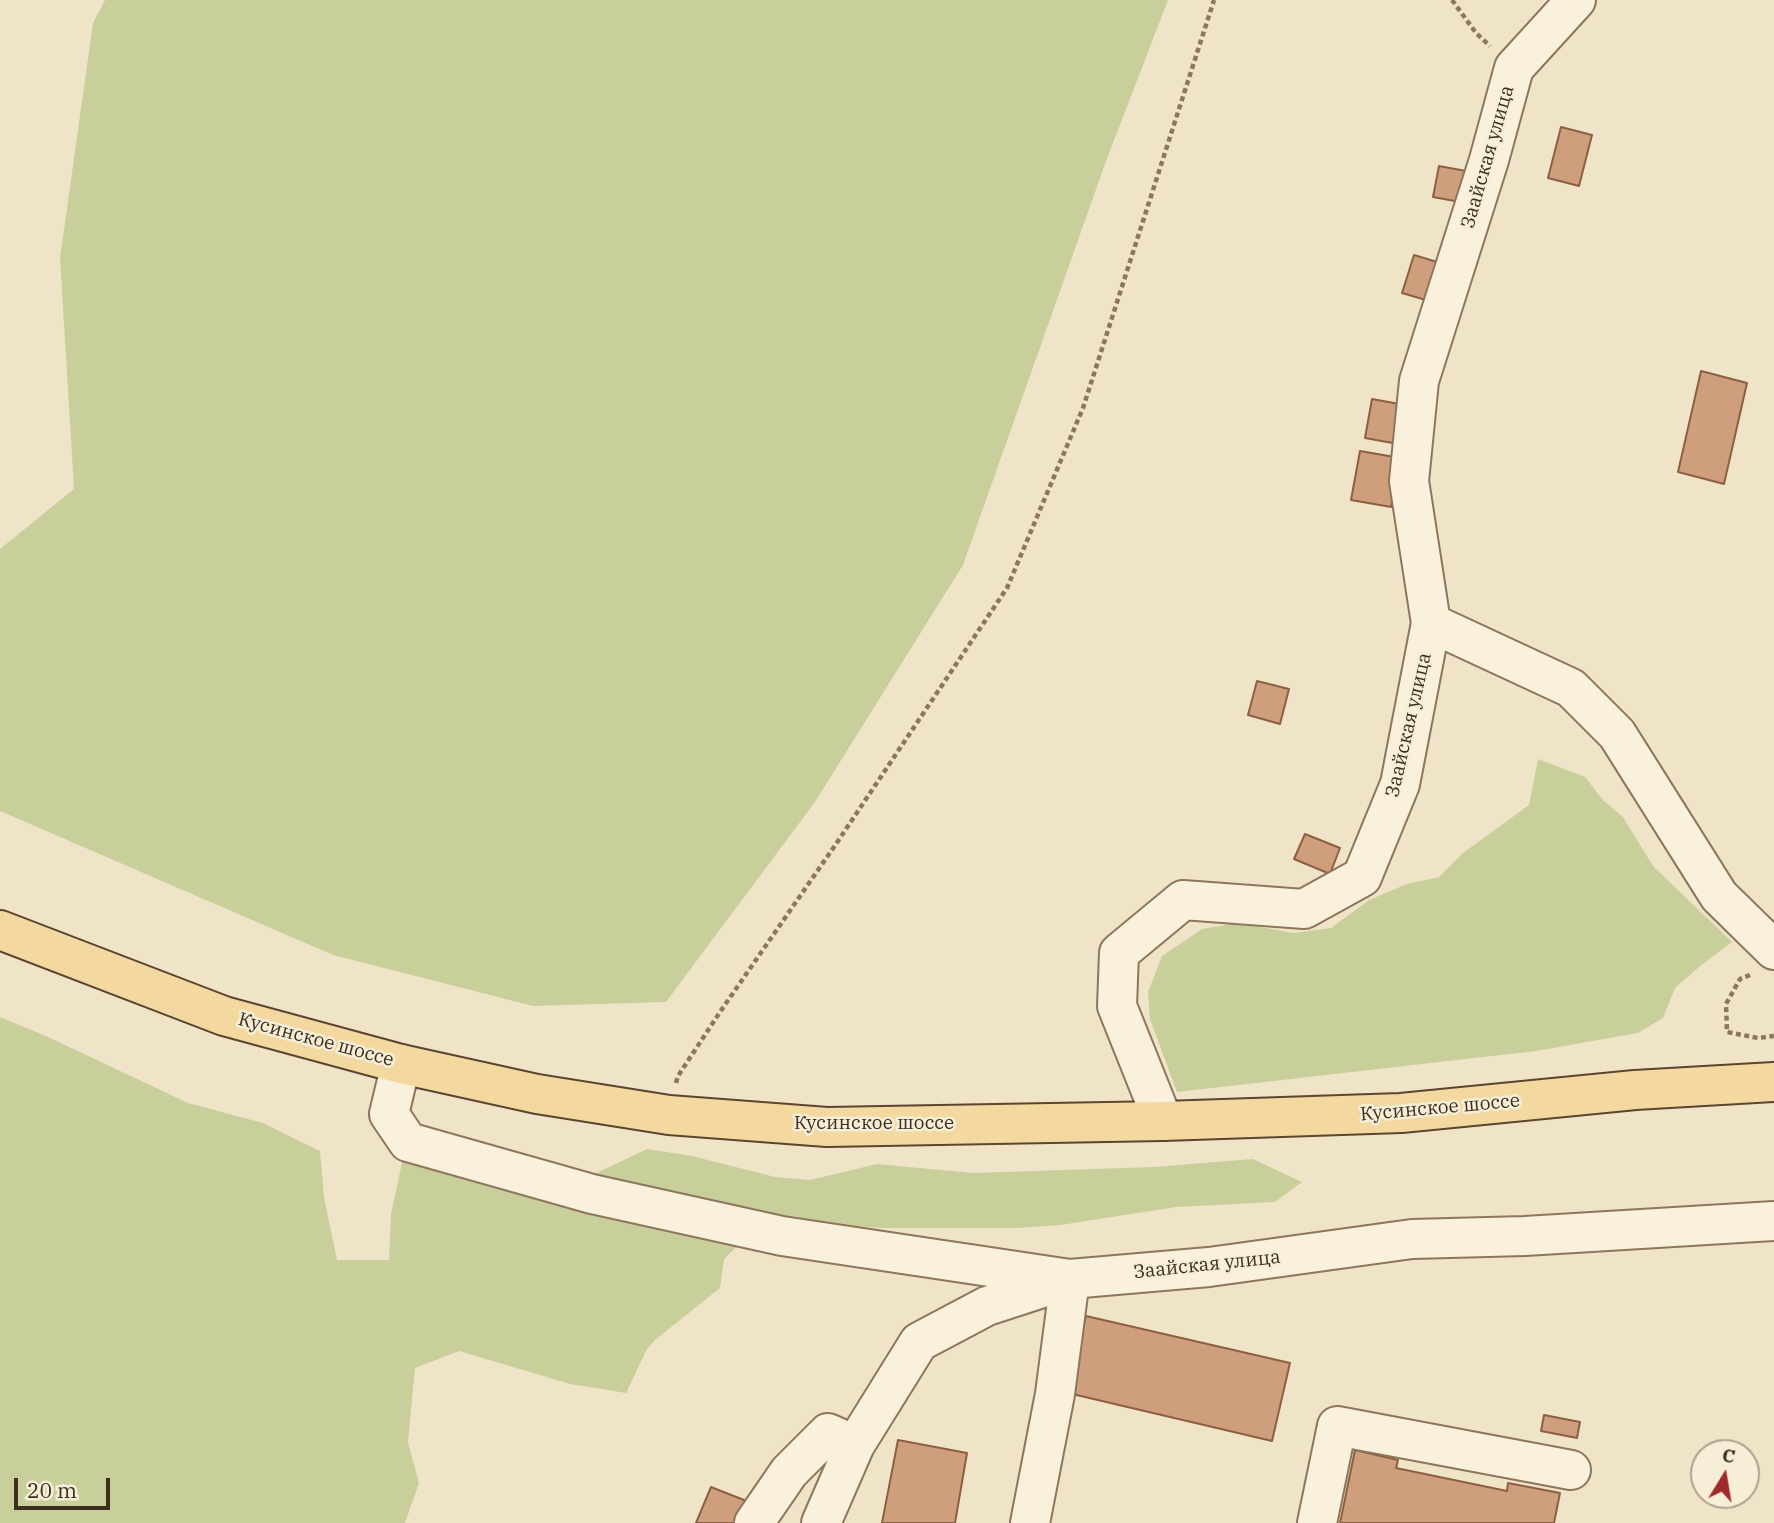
<!DOCTYPE html>
<meta charset="utf-8">
<style>
body{margin:0}
#map{position:relative;width:1774px;height:1523px;overflow:hidden;background:#f0e4c8;font-family:"IBM Plex Serif",serif}
canvas{display:block}
.north{position:absolute;left:1690px;top:1439px;width:70px;height:70px;box-sizing:border-box;background:#f7eed8;border:2px solid #ada18e;border-radius:50%;rotate:11deg;font-size:19px;font-weight:700;line-height:28px;text-align:center;color:#3d2e20}
.north::after{content:'';display:block;margin:auto;width:24px;height:32px;background:#9e2a2b;clip-path:polygon(50% 0,100% 100%,50% 72%,0 100%)}
.scale{position:absolute;left:14px;top:1478px;width:96px;height:32px;box-sizing:border-box;border:4px solid #3d2e20;border-top:0;padding-left:9px;font-size:21px;line-height:24px;white-space:nowrap;color:#3d2e20;-webkit-text-stroke:5px #f7eed8;paint-order:stroke}
</style>
<div id="map">
<canvas width="1774" height="1523"></canvas>
<div class="north">С</div>
<div class="scale">20 m</div>
</div>
<script>
const g = document.querySelector('canvas').getContext('2d');
g.lineJoin = 'round';
function fillPath(path, color) { g.fillStyle = color; g.fill(path, 'evenodd'); }
const poly = rows => new Path2D(rows.map(r => 'M' + r).join(''));
function strokePath(path, color, width, dash) { g.strokeStyle = color; g.lineWidth = width; g.lineCap = dash ? 'butt' : 'round'; g.setLineDash(dash || []); g.stroke(path); }
function label(font, color, halo, rows, align = 'center') {
  g.font = font + ' "IBM Plex Serif",serif'; g.lineWidth = 5; g.setLineDash([]); g.textBaseline = 'middle'; g.strokeStyle = halo; g.fillStyle = color; for (const [text, x, y, turn = 0] of rows) {
    g.save(); g.translate(x, y); g.rotate((+turn || 0) * Math.PI / 180); g.textAlign = isNaN(turn) ? turn : align; if (halo) g.strokeText(text, 0, 0); g.fillText(text, 0, 0); g.restore();
  }
}
const green = poly([
 [105,0,1168,0,1105,164,963,565,815,802,666,1002,533,1006,333,955,0,811,0,549,74,489,60,258,93,23],
 [1538,759,1585,777,1603,800,1623,817,1653,866,1732,942,1699,967,1675,988,1663,1018,1638,1033,1536,1051,1177,1092,1150,1019,1148,992,1162,956,1202,929,1238,923,1293,933,1331,928,1369,900,1407,884,1439,877,1463,853,1529,805],
 [0,1017,46,1036,188,1103,263,1123,320,1151,324,1197,337,1260,389,1260,391,1214,403,1158,588,1177,647,1149,692,1156,775,1177,810,1180,877,1164,973,1173,1154,1167,1253,1159,1302,1182,1275,1202,1176,1207,1061,1225,1017,1228,882,1228,764,1220,724,1259,720,1288,655,1340,647,1349,626,1393,570,1384,459,1351,415,1368,408,1442,419,1483,405,1523,0,1523]
]);
const building = poly([
 [1561,127,1592,135,1579,186,1548,178,1561,127],
 [1439,166,1466,171,1460,202,1433,197,1439,166],
 [1414,255,1447,265,1436,303,1402,293,1414,255],
 [1701,371,1747,383,1724,484,1678,472,1701,371],
 [1372,399,1405,405,1398,444,1365,438,1372,399],
 [1360,451,1400,458,1391,507,1351,500,1360,451],
 [1257,681,1289,689,1280,724,1248,715,1257,681],
 [1305,834,1340,848,1330,874,1294,859,1305,834],
 [1086,1316,1290,1363,1272,1441,1068,1393,1086,1316],
 [1544,1415,1580,1422,1577,1438,1541,1431,1544,1415],
 [898,1440,967,1453,955,1523,882,1523,898,1440],
 [1355,1450,1398,1460,1396,1468,1507,1491,1508,1483,1560,1493,1554,1523,1340,1523,1355,1450],
 [711,1487,749,1502,740,1523,696,1523,711,1487]
]);
const path = poly([
 [1452,0,1476,33,1490,46],
 [1750,975,1740,979,1726,1004,1727,1032,1758,1038,1774,1036],
 [676,1083,678,1076,720,1012,836,844,1007,588,1083,408,1214,0]
]);
const minor = poly([
 [1431,623,1571,688,1617,734,1719,896,1774,950],
 [401,1064,389,1114,408,1142,592,1194,782,1236,1070,1279,1055,1394,1030,1523],
 [1163,1121,1117,1006,1119,953,1183,900,1304,909,1362,877,1400,784,1431,623,1409,481,1419,381,1489,160,1514,68,1576,0],
 [754,1523,789,1472,828,1433,855,1445,919,1342,987,1306,1070,1279,1209,1267,1412,1239,1525,1236,1774,1221],
 [821,1523,855,1445],
 [1317,1523,1337,1426,1571,1470]
]);
const major = poly([
 [0,930,224,1016,401,1064,537,1094,669,1115,827,1127,1163,1121,1401,1113,1635,1090,1774,1082]
]);
const streetNames = [
 ["Заайская улица",1488,157,-74],
 ["Заайская улица",1409,725,-77],
 ["Кусинское шоссе",316,1040,15],
 ["Кусинское шоссе",1440,1108,-5],
 ["Кусинское шоссе",874,1124],
 ["Заайская улица",1207,1265,-6]
];
fillPath(green, '#c9cf9b');
fillPath(building, '#cf9f7d');
strokePath(building, '#8d5f41', 2);
strokePath(minor, '#8d765c', 42);
strokePath(major, '#5b4430', 42);
strokePath(path, '#8d765c', 4.5, [5, 3.5]);
strokePath(minor, '#faf1dc', 38);
strokePath(major, '#f3d9a0', 38);
label('19px', '#3d2e20', '#f7eed8', streetNames);
</script>
